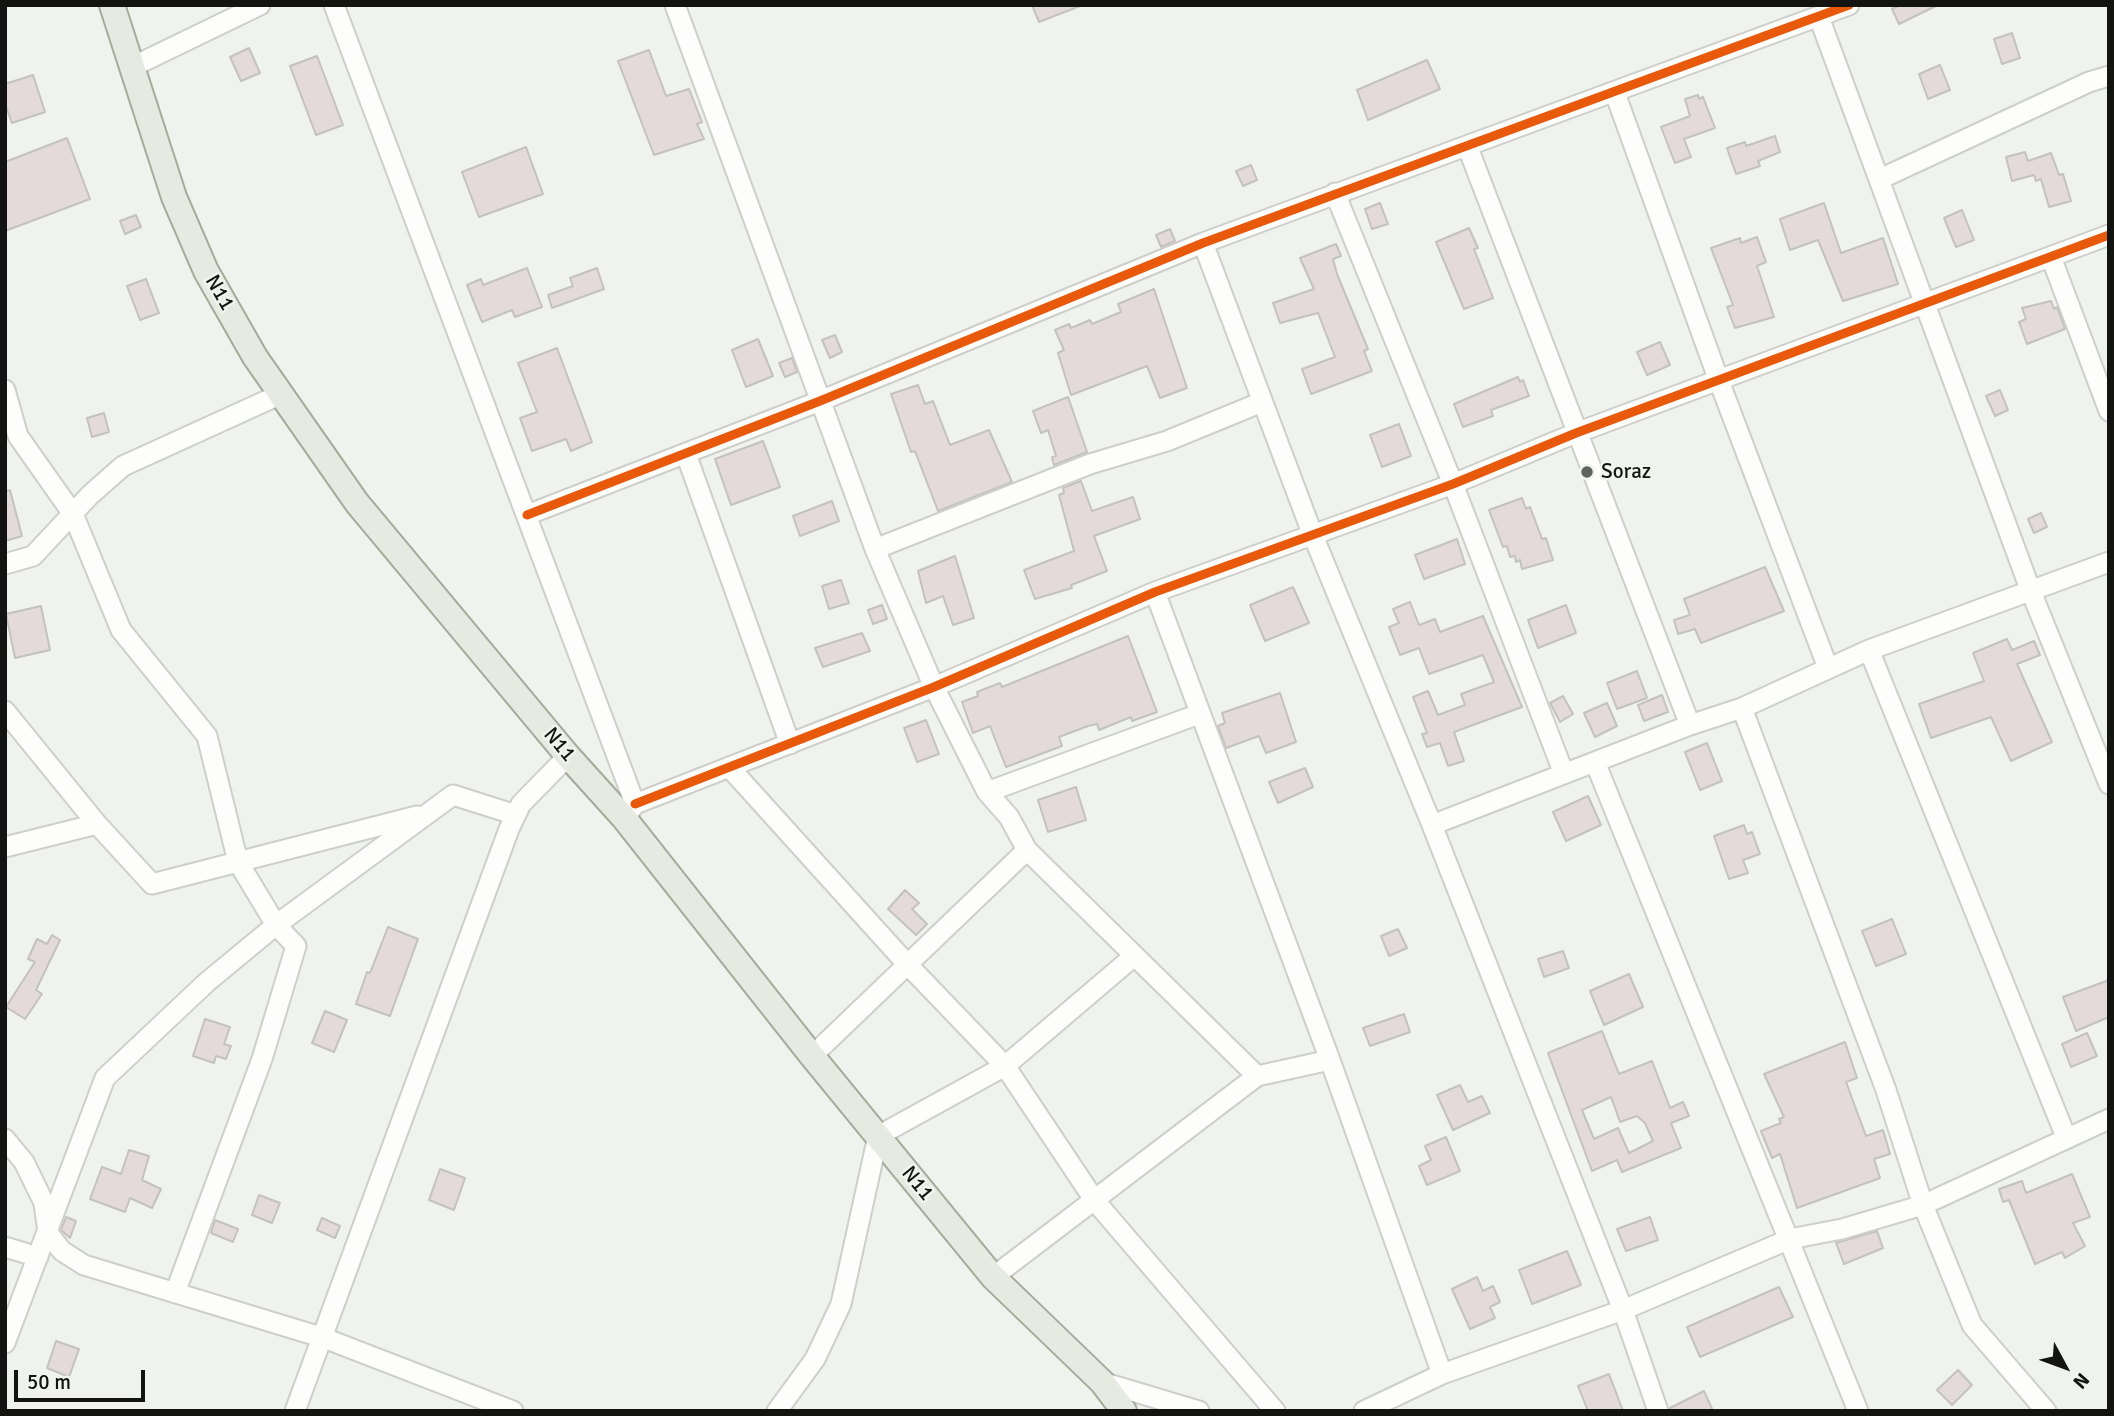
<!DOCTYPE html>
<style>
body{margin:0}
#map{position:relative;width:2114px;height:1416px;overflow:hidden;background:#f0f2ed;font-family:Signika,sans-serif}
canvas{display:block}
.frame{position:absolute;inset:0;border:7px solid #131411;pointer-events:none}
.north{position:absolute;left:2030px;top:1332px;width:70px;height:70px;-webkit-text-stroke:5px #f0f4eb;paint-order:stroke;rotate:131deg;font-size:19px;font-weight:700;line-height:28px;text-align:center;color:#131411}
.north::after{content:'';display:block;margin:auto;width:24px;height:32px;background:#131411;clip-path:polygon(50% 0,100% 100%,50% 72%,0 100%)}
.scale{position:absolute;left:14px;top:1370px;width:131px;height:32px;box-sizing:border-box;border:4px solid #131411;border-top:0;padding-left:9px;font-size:21px;line-height:24px;white-space:nowrap;color:#131411;-webkit-text-stroke:5px #f0f4eb;paint-order:stroke}
</style>
<div id="map">
<canvas width="2114" height="1416"></canvas>
<div class="frame"></div>
<div class="north">N</div>
<div class="scale">50 m</div>
</div>
<script>
const g = document.querySelector('canvas').getContext('2d');
g.lineJoin = 'round';
function fillPath(path, color) { g.fillStyle = color; g.fill(path, 'evenodd'); }
const poly = rows => new Path2D(rows.map(r => 'M' + r).join(''));
function strokePath(path, color, width, dash) { g.strokeStyle = color; g.lineWidth = width; g.lineCap = dash ? 'butt' : 'round'; g.setLineDash(dash || []); g.stroke(path); }
function label(font, color, halo, rows, align = 'center') {
  g.font = font + ' Signika,sans-serif'; g.lineWidth = 5; g.setLineDash([]); g.textBaseline = 'middle'; g.strokeStyle = halo; g.fillStyle = color; for (const [text, x, y, turn = 0] of rows) {
    g.save(); g.translate(x, y); g.rotate((+turn || 0) * Math.PI / 180); g.textAlign = isNaN(turn) ? turn : align; if (halo) g.strokeText(text, 0, 0); g.fillText(text, 0, 0); g.restore();
  }
}
const building = poly([
 [1032,5,1080,5,1080,6,1039,22,1032,5],
 [1900,5,1938,5,1899,24,1892,9,1900,5],
 [2012,33,2020,58,2002,64,1994,39,2012,33],
 [249,48,260,73,241,81,230,57,249,48],
 [649,50,666,96,689,89,702,122,697,124,704,139,654,155,618,61,649,50],
 [317,56,343,125,316,135,290,66,317,56],
 [1427,60,1440,89,1368,120,1357,90,1427,60],
 [1940,65,1950,90,1928,99,1919,74,1940,65],
 [33,75,45,112,12,123,5,104,5,84,33,75],
 [1698,95,1699,99,1703,97,1715,128,1684,139,1691,157,1675,163,1661,127,1690,116,1685,99,1698,95],
 [1775,136,1780,152,1758,161,1760,166,1736,174,1727,148,1745,142,1746,146,1752,144,1775,136],
 [67,138,90,199,5,231,5,162,67,138],
 [526,147,543,194,479,217,462,172,526,147],
 [2025,152,2028,161,2051,153,2059,175,2063,174,2071,201,2049,207,2041,179,2036,181,2034,175,2012,181,2006,157,2025,152],
 [1251,165,1257,180,1243,186,1236,171,1251,165],
 [1380,203,1388,224,1372,229,1365,209,1380,203],
 [1824,203,1841,253,1883,238,1898,284,1843,301,1818,240,1790,250,1780,219,1824,203],
 [1962,210,1974,240,1956,247,1944,218,1962,210],
 [136,215,141,227,125,234,120,221,136,215],
 [1469,228,1478,248,1474,249,1493,298,1464,309,1436,242,1469,228],
 [1170,229,1175,241,1161,247,1156,235,1170,229],
 [1757,237,1766,262,1757,266,1774,317,1735,328,1727,307,1733,305,1711,248,1740,238,1741,243,1757,237],
 [1336,244,1341,256,1333,259,1337,274,1368,349,1364,351,1372,371,1311,394,1302,369,1335,357,1318,313,1280,323,1273,303,1314,289,1300,258,1336,244],
 [527,268,542,307,515,317,512,310,482,322,467,285,481,279,483,285,527,268],
 [597,268,604,289,552,308,548,295,573,286,570,278,597,268],
 [146,279,159,313,140,320,127,286,146,279],
 [1154,289,1187,388,1160,398,1147,366,1071,395,1058,353,1064,350,1055,330,1069,324,1071,328,1090,320,1092,324,1121,312,1118,304,1154,289],
 [2051,301,2054,309,2057,307,2065,329,2027,344,2019,322,2026,319,2022,308,2051,301],
 [835,335,842,352,830,358,822,340,835,335],
 [758,339,773,376,746,387,732,350,758,339],
 [1660,342,1670,365,1647,375,1637,352,1660,342],
 [557,348,592,442,571,451,566,439,532,451,520,418,537,412,518,363,557,348],
 [792,358,797,372,785,377,779,363,792,358],
 [1518,377,1520,382,1523,380,1529,396,1491,410,1493,416,1463,427,1454,404,1518,377],
 [918,385,925,404,933,401,950,445,989,430,1012,482,938,511,915,451,911,452,891,394,918,385],
 [2000,390,2008,410,1995,416,1986,396,2000,390],
 [1068,397,1087,452,1054,465,1052,457,1056,456,1048,430,1041,433,1033,411,1068,397],
 [104,413,109,432,92,437,87,418,104,413],
 [1399,424,1411,456,1382,467,1370,435,1399,424],
 [763,441,780,487,731,505,715,459,763,441],
 [1081,481,1092,511,1133,497,1140,519,1094,536,1107,571,1071,585,1072,588,1035,599,1024,570,1074,551,1059,495,1064,493,1063,488,1081,481],
 [10,490,22,536,5,541,5,491,10,490],
 [1522,498,1526,509,1530,507,1542,539,1546,538,1553,560,1522,569,1520,560,1516,562,1515,556,1510,557,1507,546,1503,547,1489,510,1522,498],
 [832,501,839,521,800,536,793,516,832,501],
 [2041,513,2047,527,2034,533,2028,519,2041,513],
 [1457,539,1465,564,1424,579,1415,555,1457,539],
 [955,556,974,618,953,625,943,596,926,603,918,571,955,556],
 [1765,567,1784,611,1701,643,1695,629,1678,634,1674,620,1690,615,1684,599,1765,567],
 [841,580,849,603,829,609,822,586,841,580],
 [1293,587,1309,623,1265,641,1250,605,1293,587],
 [1410,602,1419,625,1435,619,1440,632,1483,616,1522,707,1454,732,1464,761,1448,766,1440,743,1427,747,1422,734,1427,733,1413,697,1428,691,1438,715,1465,705,1461,694,1494,682,1483,655,1429,674,1419,648,1400,655,1389,627,1399,623,1393,609,1410,602],
 [882,605,887,619,873,624,868,610,882,605],
 [1566,605,1576,633,1538,648,1528,620,1566,605],
 [41,606,50,650,15,658,6,614,41,606],
 [862,633,870,651,823,667,815,648,862,633],
 [1128,636,1157,712,1132,721,1131,717,1099,730,1097,724,1088,726,1059,737,1062,746,1006,767,990,726,973,733,962,702,978,696,977,692,1000,683,1002,687,1128,636],
 [2007,639,2012,650,2034,641,2040,655,2017,664,2052,742,2011,761,1991,717,1931,738,1919,704,1984,681,1973,653,2007,639],
 [1637,671,1647,698,1617,709,1607,683,1637,671],
 [1280,693,1296,742,1266,753,1259,736,1226,748,1218,726,1225,723,1222,713,1280,693],
 [1662,695,1668,712,1644,721,1638,705,1662,695],
 [1563,696,1573,714,1560,722,1550,703,1563,696],
 [1607,703,1617,726,1595,737,1584,713,1607,703],
 [926,720,939,754,917,762,904,728,926,720],
 [1707,743,1722,781,1700,790,1685,752,1707,743],
 [1305,768,1313,787,1278,803,1269,782,1305,768],
 [1076,787,1086,820,1048,832,1038,800,1076,787],
 [1588,796,1601,825,1566,841,1553,812,1588,796],
 [1744,825,1747,834,1752,832,1760,854,1743,860,1748,873,1729,879,1714,836,1744,825],
 [905,890,919,903,912,909,927,924,916,935,888,909,905,890],
 [1892,919,1906,954,1876,966,1862,931,1892,919],
 [388,927,418,939,390,1016,356,1004,367,972,370,973,388,927],
 [1398,929,1407,948,1389,956,1381,936,1398,929],
 [52,935,60,940,36,990,42,994,25,1019,6,1007,35,962,28,959,37,939,47,944,52,935],
 [1563,951,1569,968,1544,977,1538,959,1563,951],
 [1629,974,1643,1007,1604,1025,1590,991,1629,974],
 [2109,980,2109,1017,2076,1031,2063,997,2109,980],
 [325,1011,347,1020,334,1052,312,1043,325,1011],
 [1404,1014,1410,1032,1370,1046,1363,1028,1404,1014],
 [205,1019,230,1027,224,1044,231,1046,226,1059,216,1056,214,1063,193,1056,205,1019],
 [1602,1031,1619,1074,1652,1061,1670,1108,1683,1102,1689,1116,1671,1123,1681,1148,1622,1172,1617,1160,1592,1171,1548,1053,1602,1031],
 [1611,1097,1620,1122,1637,1116,1645,1123,1653,1141,1629,1153,1618,1128,1594,1139,1582,1110,1611,1097],
 [2087,1033,2097,1056,2071,1067,2062,1044,2087,1033],
 [1845,1042,1857,1078,1846,1082,1866,1136,1883,1130,1890,1154,1874,1159,1880,1178,1797,1208,1780,1154,1772,1158,1761,1131,1781,1123,1779,1119,1784,1117,1764,1074,1845,1042],
 [1460,1085,1468,1102,1482,1096,1490,1113,1453,1130,1437,1095,1460,1085],
 [1446,1137,1460,1171,1427,1185,1419,1166,1431,1160,1425,1146,1446,1137],
 [129,1150,149,1156,142,1180,161,1189,152,1208,130,1198,125,1212,90,1199,102,1167,121,1174,129,1150],
 [440,1169,465,1178,454,1210,429,1200,440,1169],
 [2072,1174,2090,1217,2073,1223,2085,1246,2065,1258,2062,1252,2035,1264,2009,1200,2003,1202,1999,1189,2022,1181,2026,1193,2072,1174],
 [259,1195,280,1203,272,1223,252,1215,259,1195],
 [66,1217,76,1221,70,1238,61,1230,66,1217],
 [1650,1217,1658,1240,1626,1251,1617,1229,1650,1217],
 [322,1218,340,1226,335,1238,317,1230,322,1218],
 [215,1220,238,1229,233,1242,211,1233,215,1220],
 [1877,1231,1883,1248,1844,1264,1836,1243,1877,1231],
 [1567,1251,1581,1285,1532,1304,1519,1270,1567,1251],
 [1477,1277,1483,1291,1493,1286,1500,1302,1490,1307,1495,1318,1470,1329,1452,1289,1477,1277],
 [1779,1287,1793,1317,1700,1357,1687,1327,1779,1287],
 [56,1341,79,1349,69,1377,47,1368,56,1341],
 [1958,1370,1972,1385,1952,1405,1937,1390,1958,1370],
 [1609,1374,1623,1411,1588,1411,1578,1386,1609,1374],
 [1704,1391,1713,1411,1670,1411,1670,1408,1704,1391]
]);
const minor = poly([
 [334,5,635,804,629,812],
 [675,5,875,549,934,687,987,792,1009,817,1027,850,1257,1076],
 [1819,17,2030,589,2109,784],
 [132,67,260,5],
 [1615,93,1719,381,1828,668],
 [1468,148,1690,725],
 [1880,179,2089,82,2109,76],
 [1335,193,1453,484,1564,774],
 [1203,243,1312,533,1432,825,1623,1310,1658,1411],
 [2051,257,2109,411],
 [5,390,18,436,73,514,121,630,207,736,238,862,276,925,296,946,262,1059,175,1293],
 [686,454,790,744],
 [527,515,820,401,1203,243,1849,5],
 [875,549,1090,464,1167,441,1262,402],
 [5,564,33,556,90,495,123,466,281,394],
 [1155,592,1330,1060,1442,1374],
 [1869,650,2066,1137],
 [1742,708,1886,1090,1923,1205,1972,1325,2046,1411],
 [5,711,97,824,152,884,417,816],
 [1595,762,1858,1411],
 [729,767,907,964,1005,1066,1095,1201,1275,1411],
 [987,792,1199,714],
 [635,804,934,687,1155,592,1453,484,1576,433,2109,235],
 [1432,825,1690,725,1742,708,1869,650,2109,562],
 [5,847,97,824],
 [812,1056,1027,850],
 [5,1139,24,1162,44,1203,48,1233,62,1251,84,1265,324,1338,513,1411],
 [5,1247,38,1257],
 [993,1277,1257,1076,1330,1060],
 [5,1343,105,1078,207,982,276,925,453,795,516,815],
 [1102,1382,1199,1411],
 [295,1411,509,829,521,804,568,756],
 [777,1411,815,1359,841,1304,878,1136,1005,1066,1133,957],
 [1364,1411,1442,1374,1623,1310,1790,1239,1842,1229,1923,1205,2109,1119]
]);
const major = poly([
 [112,5,174,197,206,271,255,357,357,503,568,756,624,818,812,1056,993,1277,1102,1382,1124,1411]
]);
const cycleway = poly([
 [527,515,820,401,1203,243,1849,5],
 [635,804,934,687,1155,592,1453,484,1576,433,2109,235]
]);
const markers = [
 [1587,472,7,"#60625e"]
];
const streetNames = [
 ["N11",219,293,60],
 ["N11",559,745,50],
 ["N11",917,1184,51]
];
const poiNames = [
 ["Soraz",1601,472]
];
fillPath(building, '#e4dada');
strokePath(building, '#c3c2c0', 2);
strokePath(minor, '#cecfcb', 23);
strokePath(major, '#a5ab9a', 28);
strokePath(minor, '#fdfdfc', 19);
strokePath(major, '#e7eae1', 24);
strokePath(cycleway, '#e8590c', 9);
for (const [x, y, r, color] of markers) { const dot = new Path2D(); dot.arc(x, y, r, 0, 2 * Math.PI); g.fillStyle = color; g.fill(dot); strokePath(dot, '#f0f4eb', 2.5); }
label('21px', '#131411', '#f0f4eb', streetNames);
label('21px', '#131411', '#f0f4eb', poiNames, 'left');
</script>
